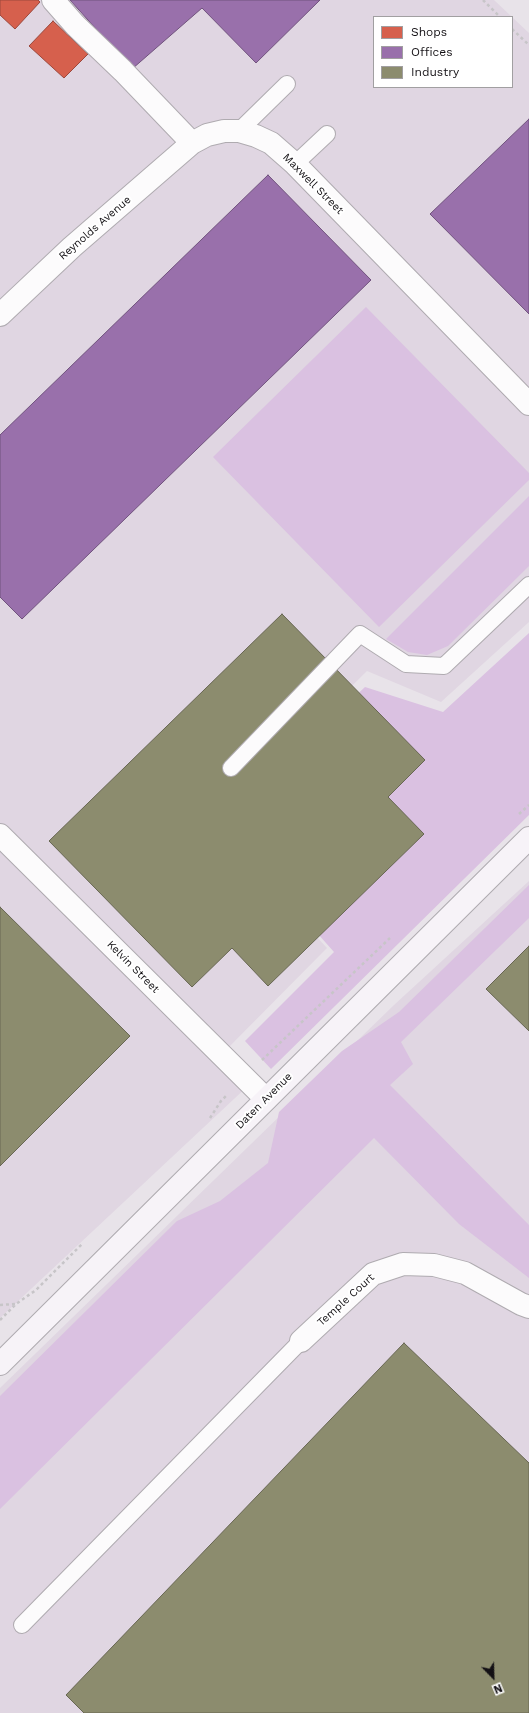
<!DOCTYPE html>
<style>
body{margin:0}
#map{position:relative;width:529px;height:1713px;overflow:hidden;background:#e8e3e9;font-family:"Work Sans",sans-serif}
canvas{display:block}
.legend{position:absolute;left:373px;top:16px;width:140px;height:72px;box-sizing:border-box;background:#fff;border:1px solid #a19fa1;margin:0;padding:5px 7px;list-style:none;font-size:12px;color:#131014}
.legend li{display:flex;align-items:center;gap:8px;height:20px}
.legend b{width:20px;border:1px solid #a19fa1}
.north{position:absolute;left:473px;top:1657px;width:40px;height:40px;-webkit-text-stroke:3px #fff;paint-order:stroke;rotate:157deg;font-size:11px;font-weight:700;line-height:16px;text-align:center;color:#131014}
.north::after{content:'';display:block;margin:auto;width:14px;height:18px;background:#131014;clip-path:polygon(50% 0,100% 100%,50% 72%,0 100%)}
</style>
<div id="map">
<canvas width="529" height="1713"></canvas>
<ul class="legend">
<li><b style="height:11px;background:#d6604d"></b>Shops</li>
<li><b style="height:11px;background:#9970ab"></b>Offices</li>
<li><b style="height:11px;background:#8c8c6e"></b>Industry</li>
</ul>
<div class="north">N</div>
</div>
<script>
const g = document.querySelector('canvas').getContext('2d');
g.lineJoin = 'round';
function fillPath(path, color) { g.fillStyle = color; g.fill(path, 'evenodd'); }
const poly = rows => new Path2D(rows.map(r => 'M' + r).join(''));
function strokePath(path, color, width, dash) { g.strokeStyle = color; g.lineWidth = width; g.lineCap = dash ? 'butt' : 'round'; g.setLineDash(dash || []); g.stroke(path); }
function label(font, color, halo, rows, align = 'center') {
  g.font = font + ' "Work Sans",sans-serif'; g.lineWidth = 4; g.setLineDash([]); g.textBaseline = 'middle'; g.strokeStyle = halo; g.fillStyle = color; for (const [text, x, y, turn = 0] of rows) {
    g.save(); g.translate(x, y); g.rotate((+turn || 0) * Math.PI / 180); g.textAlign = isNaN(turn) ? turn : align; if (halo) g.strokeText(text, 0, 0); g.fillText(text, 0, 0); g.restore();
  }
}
const built = poly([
 [0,0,494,0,529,33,529,622,441,702,367,671,212,824,327,948,222,1054,250,1084,0,1318],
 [374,17,512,17,512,87,374,87],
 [529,881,529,1713,0,1713,0,1388,394,1005]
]);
const green = poly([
 [366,307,529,473,529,480,379,627,213,457],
 [529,496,529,566,448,646,427,655,408,652,386,639],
 [529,633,529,815,271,1069,245,1041,334,952,220,824,365,687,443,712],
 [529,885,529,918,401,1042,413,1064,390,1085,529,1225,529,1278,459,1224,374,1138,0,1509,0,1396,177,1221,220,1201,268,1163,279,1112,342,1051,399,1012]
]);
const shops = poly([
 [0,0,38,0,40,2,15,29,0,15,0,0],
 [53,21,88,54,64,78,29,46,53,21]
]);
const offices = poly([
 [70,0,320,0,256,63,202,8,132,69,70,0],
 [529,119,529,314,430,214,529,119],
 [268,175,371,280,22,619,0,597,0,435,268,175]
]);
const industry = poly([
 [282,614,425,760,388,797,424,834,268,986,232,948,192,987,49,841,282,614],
 [0,907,130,1036,0,1166,0,907],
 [529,946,529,1031,486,989,529,946],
 [404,1343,529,1463,529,1713,84,1713,66,1695,404,1343]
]);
const path = poly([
 [483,0,500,17],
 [512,29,529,45],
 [519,814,529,805],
 [262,1060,390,938],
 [210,1118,221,1101,227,1095],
 [0,1305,15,1304],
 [0,1320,16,1304,36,1290,83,1243]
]);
const lane = poly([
 [239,131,287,84],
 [295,164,327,134],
 [231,768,360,634,406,664,444,666,529,585],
 [22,1625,301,1341]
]);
const street = poly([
 [53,0,75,25,123,71,192,143],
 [0,315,72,247,192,143,207,135,224,131,239,131,256,136,271,143,295,164,529,404],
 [0,835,266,1099],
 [301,1341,373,1274,403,1264,434,1265,465,1273,521,1304,529,1307]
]);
const secondary = poly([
 [0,1364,529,838]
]);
const streetNames = [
 ["Maxwell Street",313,184,45],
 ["Reynolds Avenue",95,228,-41],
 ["Kelvin Street",133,967,45],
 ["Daten Avenue",264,1101,-45],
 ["Temple Court",346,1300,-42]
];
fillPath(built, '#e0d6e2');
fillPath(green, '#dac1e1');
fillPath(shops, '#d6604d');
strokePath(shops, '#9c483c', 1);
fillPath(offices, '#9970ab');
strokePath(offices, '#71537e', 1);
fillPath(industry, '#8c8c6e');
strokePath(industry, '#686753', 1);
strokePath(lane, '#afabb0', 18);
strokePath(street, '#afabb0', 24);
strokePath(secondary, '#afabb0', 24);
strokePath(path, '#c7c5c8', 2.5, [3, 3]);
strokePath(lane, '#fcfbfc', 16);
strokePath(street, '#fcfbfc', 22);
strokePath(secondary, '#f7f3f8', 22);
label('11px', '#131014', '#fff', streetNames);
</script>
